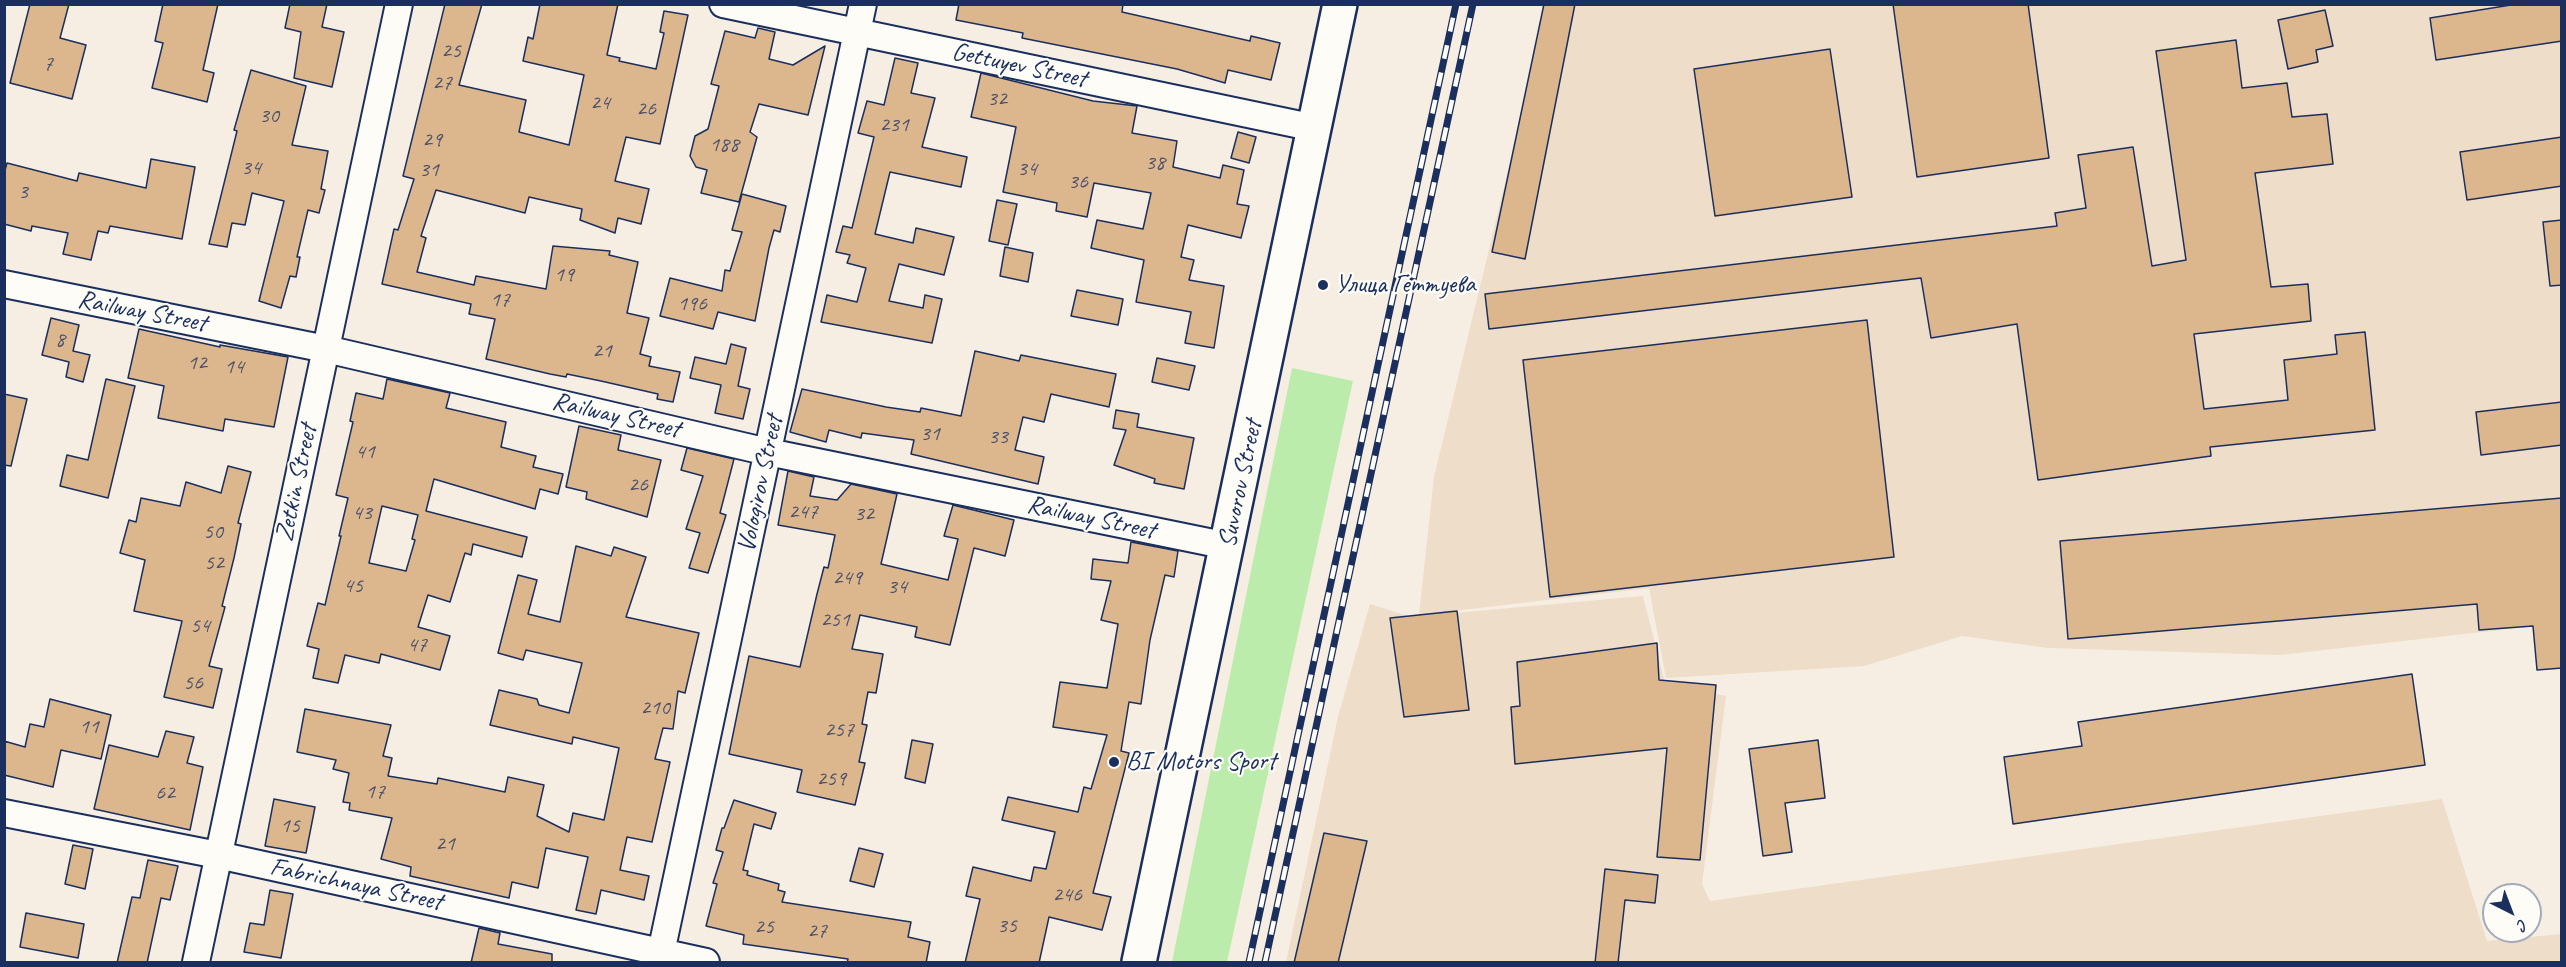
<!DOCTYPE html>
<meta charset="utf-8">
<style>
body{margin:0}
#map{position:relative;width:2566px;height:967px;overflow:hidden;background:#f6eee2;font-family:Caveat,sans-serif}
canvas{display:block}
.frame{position:absolute;inset:0;border:6px solid #1b2f5e;pointer-events:none}
.north{position:absolute;left:2482px;top:883px;width:60px;height:60px;box-sizing:border-box;background:#fdfcf7;border:2px solid #a3aaba;border-radius:50%;rotate:138deg;font-size:16px;font-weight:700;line-height:24px;text-align:center;color:#1b2f5e}
.north::after{content:'';display:block;margin:auto;width:21px;height:27px;background:#1b2f5e;clip-path:polygon(50% 0,100% 100%,50% 72%,0 100%)}
</style>
<div id="map">
<canvas width="2566" height="967"></canvas>
<div class="frame"></div>
<div class="north">С</div>
</div>
<script>
const g = document.querySelector('canvas').getContext('2d');
g.lineJoin = 'round';
function fillPath(path, color) { g.fillStyle = color; g.fill(path, 'evenodd'); }
const poly = rows => new Path2D(rows.map(r => 'M' + r).join(''));
function strokePath(path, color, width, dash) { g.strokeStyle = color; g.lineWidth = width; g.lineCap = dash ? 'butt' : 'round'; g.setLineDash(dash || []); g.stroke(path); }
function label(font, color, halo, rows, align = 'center') {
  g.font = font + ' Caveat,sans-serif'; g.lineWidth = 4.5; g.setLineDash([]); g.textBaseline = 'middle'; g.strokeStyle = halo; g.fillStyle = color; for (const [text, x, y, turn = 0] of rows) {
    g.save(); g.translate(x, y); g.rotate((+turn || 0) * Math.PI / 180); g.textAlign = isNaN(turn) ? turn : align; if (halo) g.strokeText(text, 0, 0); g.fillText(text, 0, 0); g.restore();
  }
}
const built = poly([
 [1548,5,2561,5,2561,623,2280,655,2048,648,1962,636,1864,666,1666,678,1649,588,1419,615,1434,477],
 [1643,596,1665,683,1726,696,1702,884,1710,901,2442,799,2487,941,2562,934,2561,962,1286,962,1338,717,1370,604,1411,617]
]);
const green = poly([
 [1292,368,1353,381,1227,962,1172,962]
]);
const building = poly([
 [30,4,69,4,60,38,86,45,72,99,10,83,30,4],
 [163,4,218,4,203,70,214,73,207,102,152,88,163,43,155,41,163,4],
 [290,4,327,4,322,27,344,32,332,87,294,78,301,32,285,28,290,4],
 [445,4,482,4,459,85,526,100,519,132,569,145,584,75,523,61,528,37,533,39,540,4,618,4,607,55,620,58,619,61,656,69,664,33,660,32,664,11,688,15,660,144,626,137,615,181,649,189,641,224,618,218,615,233,580,220,582,209,529,197,525,213,436,190,421,236,426,238,417,272,474,285,476,276,546,289,553,246,610,251,609,255,638,262,627,313,649,318,640,354,651,357,649,366,680,372,673,402,657,399,658,394,601,381,567,374,566,377,550,374,486,359,495,319,469,314,471,304,382,284,394,229,398,230,414,179,403,176,445,4],
 [959,4,1123,4,1122,12,1250,41,1251,36,1280,43,1271,80,1228,70,1225,83,1177,69,1022,38,1023,33,956,20,959,4],
 [1544,4,1575,4,1525,259,1492,252,1544,4],
 [1893,4,2028,4,2049,158,1917,177,1893,4],
 [2517,4,2562,4,2562,41,2436,60,2430,18,2517,4],
 [2325,10,2333,46,2316,50,2318,62,2288,69,2278,20,2325,10],
 [758,28,775,32,769,59,793,65,825,46,808,115,759,104,750,132,757,137,739,202,701,193,707,170,696,167,690,156,695,136,708,129,719,86,711,84,725,31,755,38,758,28],
 [2236,40,2242,88,2287,83,2292,117,2327,114,2333,164,2255,173,2271,287,2308,284,2311,321,2194,334,2204,409,2288,400,2284,360,2337,354,2335,335,2365,332,2375,430,2210,447,2211,456,2038,480,2017,324,1931,338,1921,278,1489,329,1485,294,2057,226,2055,213,2086,208,2078,155,2133,147,2152,266,2186,260,2156,51,2236,40],
 [1830,49,1852,197,1715,216,1694,69,1830,49],
 [895,58,918,63,911,93,935,98,922,147,967,157,961,187,890,172,875,234,913,243,916,228,954,237,944,275,899,264,889,301,923,308,925,295,942,299,932,343,821,322,827,295,857,302,866,268,847,263,850,255,836,252,843,226,852,228,874,137,858,133,867,101,884,105,895,58],
 [251,70,306,86,292,145,328,151,321,189,325,190,319,213,308,210,297,257,300,257,296,277,290,276,281,308,259,301,284,201,252,193,245,225,232,223,227,247,209,244,237,131,234,130,251,70],
 [981,73,1093,101,1137,106,1132,133,1177,141,1173,167,1220,178,1223,165,1244,170,1237,204,1249,206,1241,238,1188,225,1181,257,1194,260,1189,280,1224,286,1214,348,1185,343,1191,312,1136,302,1144,260,1091,248,1097,220,1143,229,1151,193,1094,183,1087,217,1056,211,1057,203,1003,192,1016,127,971,117,981,73],
 [1238,132,1256,137,1249,163,1231,158,1238,132],
 [2562,137,2562,186,2467,200,2460,152,2562,137],
 [151,159,195,167,182,239,110,226,108,233,98,231,91,260,63,254,68,233,32,226,31,231,4,224,4,174,7,163,77,181,79,173,146,188,151,159],
 [742,194,786,206,780,232,774,230,769,248,755,321,718,312,713,329,660,316,670,278,722,291,725,270,730,271,742,232,732,230,742,194],
 [997,200,1017,204,1008,245,989,241,997,200],
 [2562,220,2562,285,2550,286,2543,222,2562,220],
 [1005,247,1033,253,1028,282,1000,276,1005,247],
 [1077,290,1123,299,1118,325,1071,316,1077,290],
 [51,318,79,325,73,351,90,355,83,382,66,377,69,362,42,355,51,318],
 [1867,320,1894,557,1550,597,1523,360,1867,320],
 [139,329,220,347,220,345,288,357,274,427,225,419,223,431,158,418,164,386,128,378,139,329],
 [731,344,746,348,738,386,750,389,743,419,715,413,721,385,690,378,695,357,726,364,731,344],
 [975,351,1019,361,1021,355,1116,374,1109,407,1051,394,1044,422,1023,417,1015,450,1044,457,1038,484,911,454,914,440,862,433,861,438,829,430,826,442,790,432,802,389,886,407,920,412,921,408,961,416,975,351],
 [1157,358,1195,366,1189,390,1152,382,1157,358],
 [106,379,135,386,108,498,60,486,67,455,88,460,106,379],
 [387,379,450,393,446,408,506,422,501,447,536,456,533,467,563,474,558,494,540,489,535,509,434,479,426,511,527,537,522,557,473,544,471,555,465,553,450,602,428,595,418,627,450,636,440,670,381,654,379,663,345,655,338,683,313,678,319,649,307,646,318,603,325,605,341,536,339,536,348,498,336,495,353,422,350,421,356,393,383,399,387,379],
 [382,506,418,515,412,539,415,540,406,571,369,563,382,506],
 [4,394,27,399,11,466,4,465,4,394],
 [2562,402,2562,445,2481,455,2476,412,2562,402],
 [1116,410,1139,414,1137,427,1194,438,1184,489,1154,483,1155,479,1114,465,1126,430,1113,428,1116,410],
 [579,426,621,435,618,450,661,460,647,517,586,499,587,492,566,487,579,426],
 [687,448,734,459,720,513,726,515,708,573,689,568,700,533,686,529,703,476,681,470,687,448],
 [228,466,251,472,238,523,241,524,234,558,222,606,225,607,209,666,222,669,213,708,164,697,182,621,134,611,145,560,120,553,129,520,136,522,141,498,180,506,186,482,221,493,228,466],
 [788,471,814,477,810,496,837,500,851,484,897,494,881,564,948,580,958,539,944,536,953,505,1014,520,1005,556,974,548,950,645,915,637,917,627,860,615,852,649,883,654,876,693,868,692,862,724,867,725,859,762,865,763,855,805,797,792,802,770,729,754,749,656,800,667,817,594,824,567,828,568,835,535,778,525,788,471],
 [2562,498,2562,668,2537,670,2533,626,2479,630,2477,604,2068,639,2060,541,2562,498],
 [1131,542,1178,551,1174,577,1165,575,1150,640,1141,704,1129,702,1121,751,1129,753,1093,893,1111,897,1102,930,1049,917,1039,963,965,963,980,899,966,896,973,867,1031,881,1034,867,1046,869,1055,832,1002,820,1008,797,1078,812,1084,787,1091,789,1107,735,1053,727,1060,682,1107,688,1118,624,1101,620,1111,581,1091,579,1093,559,1128,563,1131,542],
 [576,546,611,556,614,547,646,557,626,617,699,633,685,693,678,691,673,729,663,728,655,759,670,762,652,842,627,837,620,870,649,876,644,900,601,890,596,914,576,910,588,857,546,848,538,888,512,882,509,898,410,876,411,867,381,859,392,818,349,810,350,803,343,802,349,773,333,769,336,760,297,752,305,709,391,725,383,756,392,758,388,776,437,784,438,778,505,792,508,777,544,785,537,816,569,832,573,813,604,820,619,748,573,737,572,744,490,725,499,690,537,699,539,705,569,713,582,663,526,650,523,660,498,653,518,575,537,580,528,614,560,622,576,546],
 [1457,611,1469,710,1404,717,1390,618,1457,611],
 [1657,643,1659,680,1716,685,1700,860,1657,857,1667,748,1515,764,1511,707,1520,706,1517,662,1657,643],
 [2412,674,2425,765,2013,824,2004,757,2082,746,2078,722,2412,674],
 [50,699,111,715,101,759,61,750,53,787,4,775,4,741,25,747,30,724,44,727,50,699],
 [166,731,194,737,187,763,203,767,190,830,94,809,109,745,158,757,166,731],
 [912,740,933,744,925,783,905,778,912,740],
 [1818,740,1825,798,1785,803,1792,852,1763,856,1749,749,1818,740],
 [274,799,315,807,306,853,265,846,274,799],
 [734,800,776,813,771,829,754,824,743,870,748,871,747,875,779,884,778,890,785,892,782,902,911,922,908,937,930,942,926,963,847,963,848,959,743,944,744,935,706,926,717,884,713,883,723,852,716,850,722,828,724,828,734,800],
 [1324,833,1367,841,1338,963,1294,963,1324,833],
 [73,845,93,849,85,889,65,884,73,845],
 [859,848,883,854,874,887,850,881,859,848],
 [148,860,178,866,170,900,161,898,147,963,117,963,132,897,140,898,148,860],
 [1605,869,1658,875,1655,903,1625,900,1618,963,1595,963,1605,869],
 [270,890,293,894,281,958,244,952,250,923,264,925,270,890],
 [26,913,84,924,78,958,20,947,26,913],
 [479,928,500,933,498,944,552,954,552,963,471,963,479,928]
]);
const street = poly([
 [723,4,1315,128],
 [4,284,326,349,768,452,1228,546],
 [4,813,218,855,706,962],
 [196,962,399,4],
 [659,962,863,4]
]);
const secondary = poly([
 [1139,962,1340,4]
]);
const rail = poly([
 [1249,962,1456,4],
 [1265,962,1473,4]
]);
const markers = [
 [1323,285,6,"#1b2f5e"],
 [1114,762,6,"#1b2f5e"]
];
const numberNames = [
 ["25",451,51],
 ["7",48,64],
 ["27",442,83],
 ["32",997,99],
 ["24",600,103],
 ["26",646,109],
 ["30",269,116],
 ["231",894,125],
 ["29",432,140],
 ["188",724,145],
 ["38",1155,163],
 ["34",251,168],
 ["34",1027,169],
 ["31",429,170],
 ["36",1078,182],
 ["3",23,192],
 ["19",564,275],
 ["17",500,300],
 ["196",692,304],
 ["8",60,340],
 ["21",602,351],
 ["12",197,363],
 ["14",234,367],
 ["31",930,434],
 ["33",998,437],
 ["41",365,452],
 ["26",638,485],
 ["247",803,512],
 ["43",362,513],
 ["32",864,514],
 ["50",213,532],
 ["52",214,563],
 ["249",847,578],
 ["45",353,586],
 ["34",897,587],
 ["251",835,620],
 ["54",200,626],
 ["47",417,645],
 ["56",193,683],
 ["210",655,708],
 ["11",89,727],
 ["257",839,730],
 ["259",831,779],
 ["17",375,792],
 ["62",165,793],
 ["15",290,826],
 ["21",445,844],
 ["246",1067,895],
 ["35",1007,926],
 ["25",764,927],
 ["27",817,931]
];
const streetNames = [
 ["Gettuyev Street",1019,66,12],
 ["Railway Street",142,312,11],
 ["Railway Street",616,416,13],
 ["Zetkin Street",297,483,-78],
 ["Vologirov Street",761,484,-78],
 ["Suvorov Street",1241,484,-78],
 ["Railway Street",1091,518,12],
 ["Fabrichnaya Street",356,885,12]
];
const poiNames = [
 ["Улица Геттуева",1335,285],
 ["BI Motors Sport",1126,762]
];
fillPath(built, '#eeddc8');
fillPath(green, '#bcecab');
fillPath(building, '#dcb68d');
strokePath(building, '#1b2f5e', 1.5);
strokePath(street, '#1b2f5e', 30);
strokePath(secondary, '#1b2f5e', 38);
strokePath(street, '#fdfcf7', 26);
strokePath(secondary, '#fdfcf7', 33);
strokePath(rail, '#1b2f5e', 7);
strokePath(rail, '#fdfcf7', 4.5, [14]);
for (const [x, y, r, color] of markers) { const dot = new Path2D(); dot.arc(x, y, r, 0, 2 * Math.PI); g.fillStyle = color; g.fill(dot); strokePath(dot, '#fdfcf7', 2); }
label('22px', '#4b516a', null, numberNames);
label('26px', '#1b2f5e', '#fdfcf7', streetNames);
label('26px', '#1b2f5e', '#fdfcf7', poiNames, 'left');
</script>
